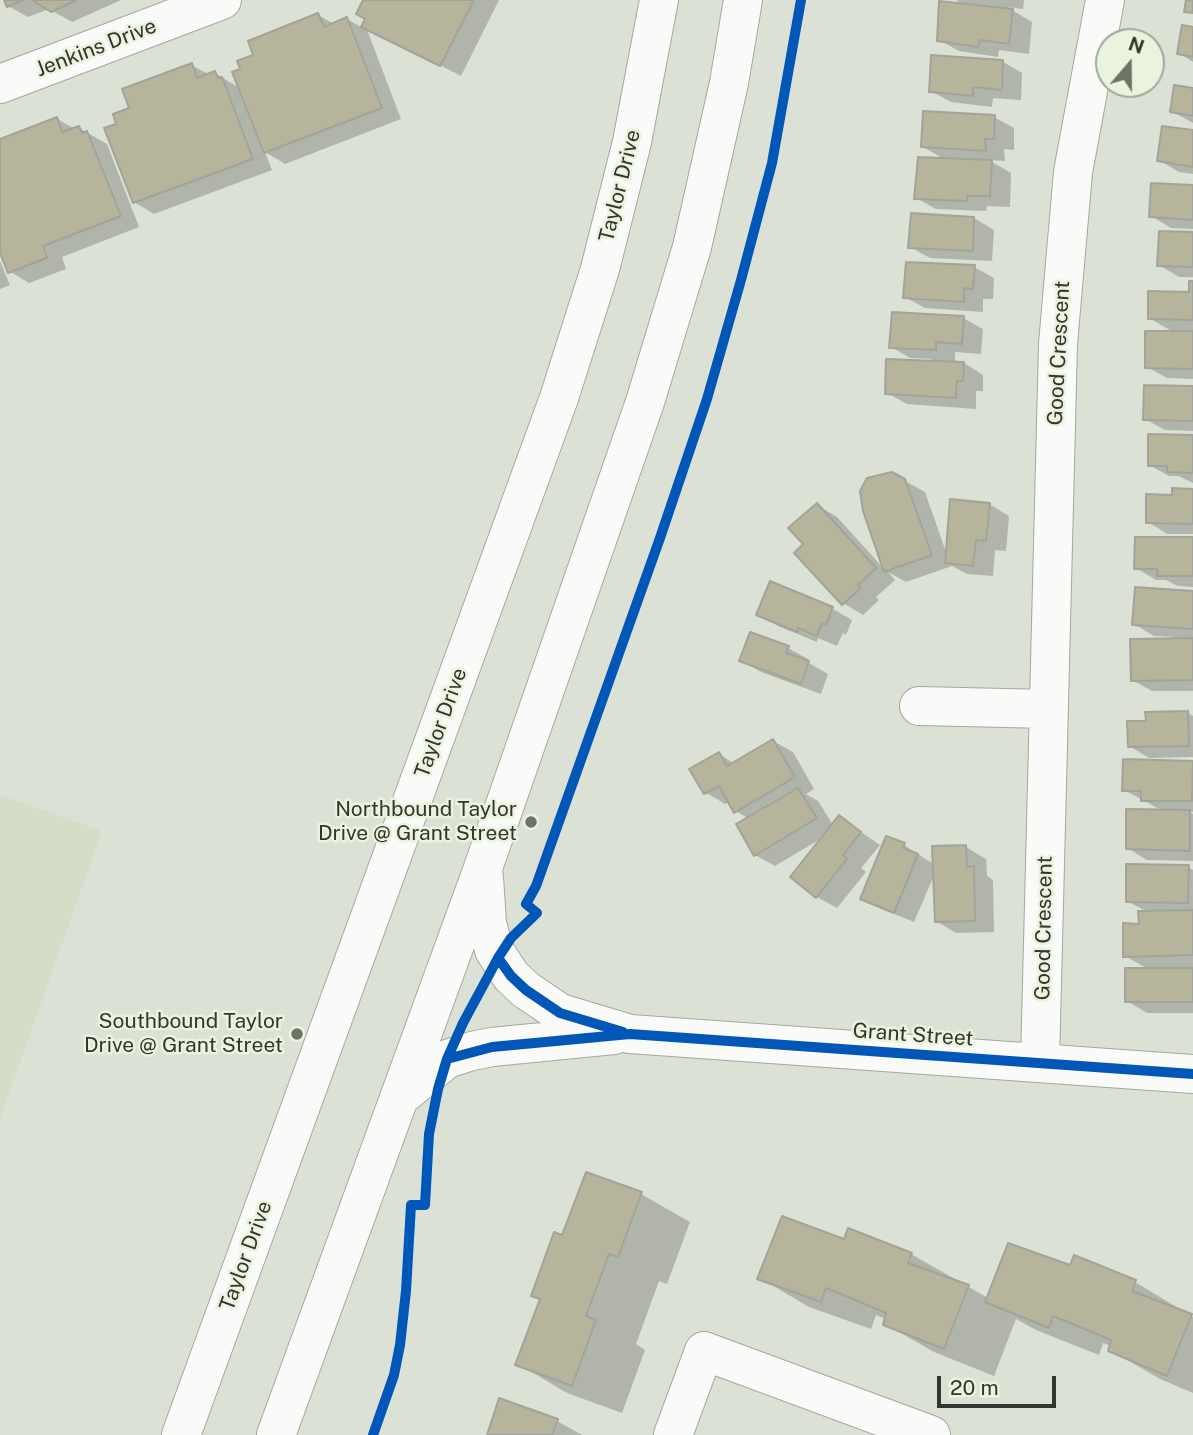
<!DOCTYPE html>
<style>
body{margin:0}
#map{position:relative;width:1193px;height:1435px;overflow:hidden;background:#dce1d5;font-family:"Public Sans",sans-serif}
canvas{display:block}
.north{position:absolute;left:1095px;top:28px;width:70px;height:70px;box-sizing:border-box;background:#eaf3dd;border:2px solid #a1a797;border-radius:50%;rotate:20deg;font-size:19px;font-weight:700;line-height:28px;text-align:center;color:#33362e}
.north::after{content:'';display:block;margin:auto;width:24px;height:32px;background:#6e7268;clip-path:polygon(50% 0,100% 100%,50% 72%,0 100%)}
.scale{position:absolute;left:937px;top:1376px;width:119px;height:32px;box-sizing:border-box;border:4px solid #33362e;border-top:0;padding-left:9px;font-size:21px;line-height:24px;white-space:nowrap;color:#33362e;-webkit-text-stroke:5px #eaf3dd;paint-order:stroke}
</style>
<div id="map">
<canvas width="1193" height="1435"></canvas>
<div class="north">N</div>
<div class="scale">20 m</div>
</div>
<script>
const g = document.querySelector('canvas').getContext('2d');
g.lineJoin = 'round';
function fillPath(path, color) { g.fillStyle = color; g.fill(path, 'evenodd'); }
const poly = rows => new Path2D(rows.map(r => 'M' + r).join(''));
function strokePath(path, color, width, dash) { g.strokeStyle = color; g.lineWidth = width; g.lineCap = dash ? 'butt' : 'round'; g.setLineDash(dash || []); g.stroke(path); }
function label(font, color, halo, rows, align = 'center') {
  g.font = font + ' "Public Sans",sans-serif'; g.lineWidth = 5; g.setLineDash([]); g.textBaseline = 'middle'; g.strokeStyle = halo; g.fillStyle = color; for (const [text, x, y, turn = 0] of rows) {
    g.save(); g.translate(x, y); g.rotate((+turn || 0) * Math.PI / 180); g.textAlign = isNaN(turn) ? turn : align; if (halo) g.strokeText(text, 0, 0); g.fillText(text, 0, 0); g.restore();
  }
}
const built = poly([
 [0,795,102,831,0,1119]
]);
const shadow = poly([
 [6,0,121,0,72,22,49,9,28,17,8,6],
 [365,0,499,0,461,76,366,27,401,119,285,164,265,152,272,170,154,214,134,202,118,125,131,109,191,65,210,75,215,73,241,89,242,70,255,56,318,15,334,24,347,19,363,28,367,19],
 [956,0,1024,0,1023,9,1007,7,1032,22,1029,54,999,50,998,57,959,51,939,40,966,6],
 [1193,29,1193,62,1179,53],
 [1003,62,1022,73,1021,100,993,98,992,107,951,102,931,91],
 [1193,90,1193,123,1171,111],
 [994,117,1014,128,1014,150,1004,149,1005,161,989,160,1011,173,1010,207,987,206,986,211,936,209,916,198,946,160,923,147],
 [57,119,75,129,79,128,107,144,139,227,62,257,66,269,29,283,9,271,0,248,0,141],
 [1193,132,1193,174,1179,172,1159,160],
 [1193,187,1193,229,1171,228,1151,216],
 [974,218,994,230,992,261,930,258,910,247],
 [1193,234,1193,277,1179,277,1159,265],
 [0,261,10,285,0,289],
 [974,267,994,278,993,299,983,299,983,312,925,308,905,297],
 [1193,283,1193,379,1167,378,1147,367,1175,333,1149,318,1190,294],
 [963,318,983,329,981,354,955,352,955,363,964,363,983,375,983,391,976,391,976,409,907,404,887,393,932,362,932,359,910,358,891,347],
 [1193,388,1193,431,1165,430,1145,419],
 [1193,437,1193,483,1178,476,1169,476,1149,465],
 [892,474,925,492,947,555,989,504,1009,516,1006,551,995,550,993,576,967,574,952,566,906,582,888,572,895,580,876,597,879,600,863,615,843,603,806,545,817,505,837,517,886,571],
 [1193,490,1193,534,1167,534,1148,522,1174,497],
 [1193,539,1193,587,1178,586,1166,580,1156,580,1136,568],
 [771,583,833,609,852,620,846,635,843,633,837,646,818,638,817,642,778,626,758,614],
 [1193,593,1193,691,1152,691,1132,680,1174,640,1174,637,1154,636,1134,624],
 [788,648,808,659,807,662,828,674,821,694,761,672,742,661],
 [1188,713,1193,716,1193,757,1149,758,1129,746,1147,722],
 [773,741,793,752,814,789,806,794,818,801,833,825,839,817,880,845,861,868,866,872,837,908,817,897,792,876,822,838,775,866,755,855,749,819,736,811,730,801,725,804,705,792,719,754,735,764],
 [1193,763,1193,812,1189,811,1193,814,1193,861,1147,860,1127,848,1163,811,1124,790],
 [887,838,904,845,935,865,966,847,986,859,987,876,993,880,994,932,956,933,936,921,935,873,914,922,882,909,862,898],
 [1188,867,1193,870,1193,1013,1147,1013,1127,1001,1148,969,1125,956,1148,912,1127,901],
 [641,1194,690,1222,667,1284,659,1281,636,1344,645,1350,622,1413,567,1393,518,1364,542,1300,533,1295],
 [845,1241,911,1254,988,1298,1071,1268,1135,1282,1193,1317,1193,1393,1160,1379,1110,1350,1111,1346,1103,1343,1099,1355,1036,1330,1016,1319,994,1376,934,1352,885,1324,886,1319,876,1315,871,1329,809,1307,760,1278],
 [557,1421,582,1435,488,1435]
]);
const building = poly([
 [4,0,23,0,7,7,4,0],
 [32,0,77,0,51,12,32,0],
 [363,0,474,0,440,66,361,27,365,19,356,14,363,0],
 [1186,0,1193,0,1193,13,1184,12,1186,0],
 [939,1,1013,9,1009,44,980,40,978,47,937,41,939,1],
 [318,13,324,27,347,17,382,108,264,153,232,72,240,69,237,61,253,55,248,41,318,13],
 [1182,25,1193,27,1193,57,1177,54,1182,25],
 [931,55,1003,60,1002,90,973,87,973,96,929,92,931,55],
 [192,63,197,78,215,71,218,78,222,77,253,159,133,203,104,128,116,124,113,114,129,108,122,89,192,63],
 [1174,85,1193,88,1193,116,1170,112,1174,85],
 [923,111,995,115,994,139,985,139,986,151,921,147,923,111],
 [57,117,62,132,79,126,82,133,87,131,121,216,43,246,47,258,8,273,0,253,0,139,57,117],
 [1162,126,1193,130,1193,167,1157,161,1162,126],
 [918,157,992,160,990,196,967,196,967,201,914,199,918,157],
 [1151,183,1193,185,1193,220,1149,217,1151,183],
 [911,213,974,217,973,251,908,248,911,213],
 [1159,231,1193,232,1193,267,1157,266,1159,231],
 [906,262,975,265,973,289,964,288,964,302,903,298,906,262],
 [1189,281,1193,281,1193,320,1148,319,1148,291,1189,292,1189,281],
 [892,312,964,316,962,344,936,342,936,350,889,348,892,312],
 [1145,331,1193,331,1193,369,1145,368,1145,331],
 [886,359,964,362,963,381,957,381,956,398,885,394,886,359],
 [1144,385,1193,386,1193,421,1143,420,1144,385],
 [1148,434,1193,435,1193,473,1167,472,1167,466,1148,466,1148,434],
 [892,472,905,479,932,555,884,572,863,511,860,491,867,478,892,472],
 [1172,488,1193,489,1193,524,1146,523,1146,494,1172,495,1172,488],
 [950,499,990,503,986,541,976,540,973,566,945,563,950,499],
 [817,503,876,568,858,585,861,588,842,605,794,553,803,544,788,528,817,503],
 [1135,537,1193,537,1193,576,1157,576,1157,569,1134,569,1135,537],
 [770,581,833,607,826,625,822,623,817,636,798,628,797,632,756,615,770,581],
 [1135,587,1193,591,1193,629,1132,625,1135,587],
 [750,632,789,646,786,653,809,661,801,684,739,661,750,632],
 [1193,638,1193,680,1131,681,1130,639,1193,638],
 [1188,711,1189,746,1128,747,1127,721,1146,721,1145,712,1188,711],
 [773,739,795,777,734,813,719,786,704,794,689,769,719,752,727,766,773,739],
 [1123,759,1193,761,1192,801,1141,801,1141,791,1122,791,1123,759],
 [798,788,817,818,754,856,736,824,798,788],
 [1126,809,1190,810,1190,851,1126,849,1126,809],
 [839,815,861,832,843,855,847,859,816,898,790,877,839,815],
 [886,836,905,843,903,848,918,854,894,913,860,899,886,836],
 [966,845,967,867,974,866,975,921,935,922,932,846,966,845],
 [1126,864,1189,865,1188,903,1126,902,1126,864],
 [1193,910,1193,955,1123,957,1123,923,1139,924,1138,911,1193,910],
 [1125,968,1193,968,1193,1002,1125,1002,1125,968],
 [586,1172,642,1192,618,1257,609,1254,586,1316,596,1320,572,1386,515,1365,540,1299,531,1296,554,1232,562,1235,586,1172],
 [782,1216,844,1239,848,1228,912,1253,908,1263,969,1285,944,1349,883,1325,886,1313,826,1288,821,1302,757,1279,782,1216],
 [1008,1243,1070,1265,1074,1255,1136,1280,1132,1291,1192,1314,1167,1376,1108,1351,1111,1340,1053,1316,1049,1328,985,1302,1008,1243],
 [499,1398,558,1419,552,1435,487,1435,499,1398]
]);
const minor = poly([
 [0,84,222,0],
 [919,706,1048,709],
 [630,1034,1193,1074],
 [1040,1063,1058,344,1073,172,1105,0],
 [673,1435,704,1351,931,1435]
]);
const major = poly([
 [484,877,487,923,494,950,511,976,526,990,560,1013,630,1034],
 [400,1097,447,1059,472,1051,492,1047,614,1035],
 [181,1435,559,398,600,269,632,142,659,0],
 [276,1435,483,868,645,402,692,247,729,83,743,0]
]);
const cycleway = poly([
 [498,958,511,976,526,990,560,1013,623,1032],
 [447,1059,492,1047,630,1034,1193,1074],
 [373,1435,394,1375,400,1345,406,1291,411,1205,425,1205,429,1134,438,1089,447,1059,463,1023,498,958,511,938,537,913,526,904,536,886,660,538,707,399,741,280,772,163,801,0]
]);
const markers = [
 [531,822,7,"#6e7268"],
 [297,1034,7,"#6e7268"]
];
const streetNames = [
 ["Jenkins Drive",96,48,-21],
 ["Taylor Drive",620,186,-76],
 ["Good Crescent",1059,353,-87],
 ["Taylor Drive",441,723,-70],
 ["Good Crescent",1044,928,-89],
 ["Grant Street",913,1035,4],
 ["Taylor Drive",246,1256,-70]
];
const poiNames = [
 ["Northbound Taylor",517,810],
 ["Drive @ Grant Street",517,834],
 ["Southbound Taylor",283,1022],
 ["Drive @ Grant Street",283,1046]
];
fillPath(built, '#d5ddc8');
fillPath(shadow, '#0003');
fillPath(building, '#b6b49b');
strokePath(building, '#a2a39a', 2);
strokePath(minor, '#a4a89f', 40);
strokePath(major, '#a4a89f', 40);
strokePath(minor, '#fafaf9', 38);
strokePath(major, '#fafaf9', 38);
strokePath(cycleway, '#0057b8', 10);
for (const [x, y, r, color] of markers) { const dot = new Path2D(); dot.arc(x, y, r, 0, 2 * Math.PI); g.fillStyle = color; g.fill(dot); strokePath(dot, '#eaf3dd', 2.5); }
label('21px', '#33362e', '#eaf3dd', streetNames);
label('21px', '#33362e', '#eaf3dd', poiNames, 'right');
</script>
